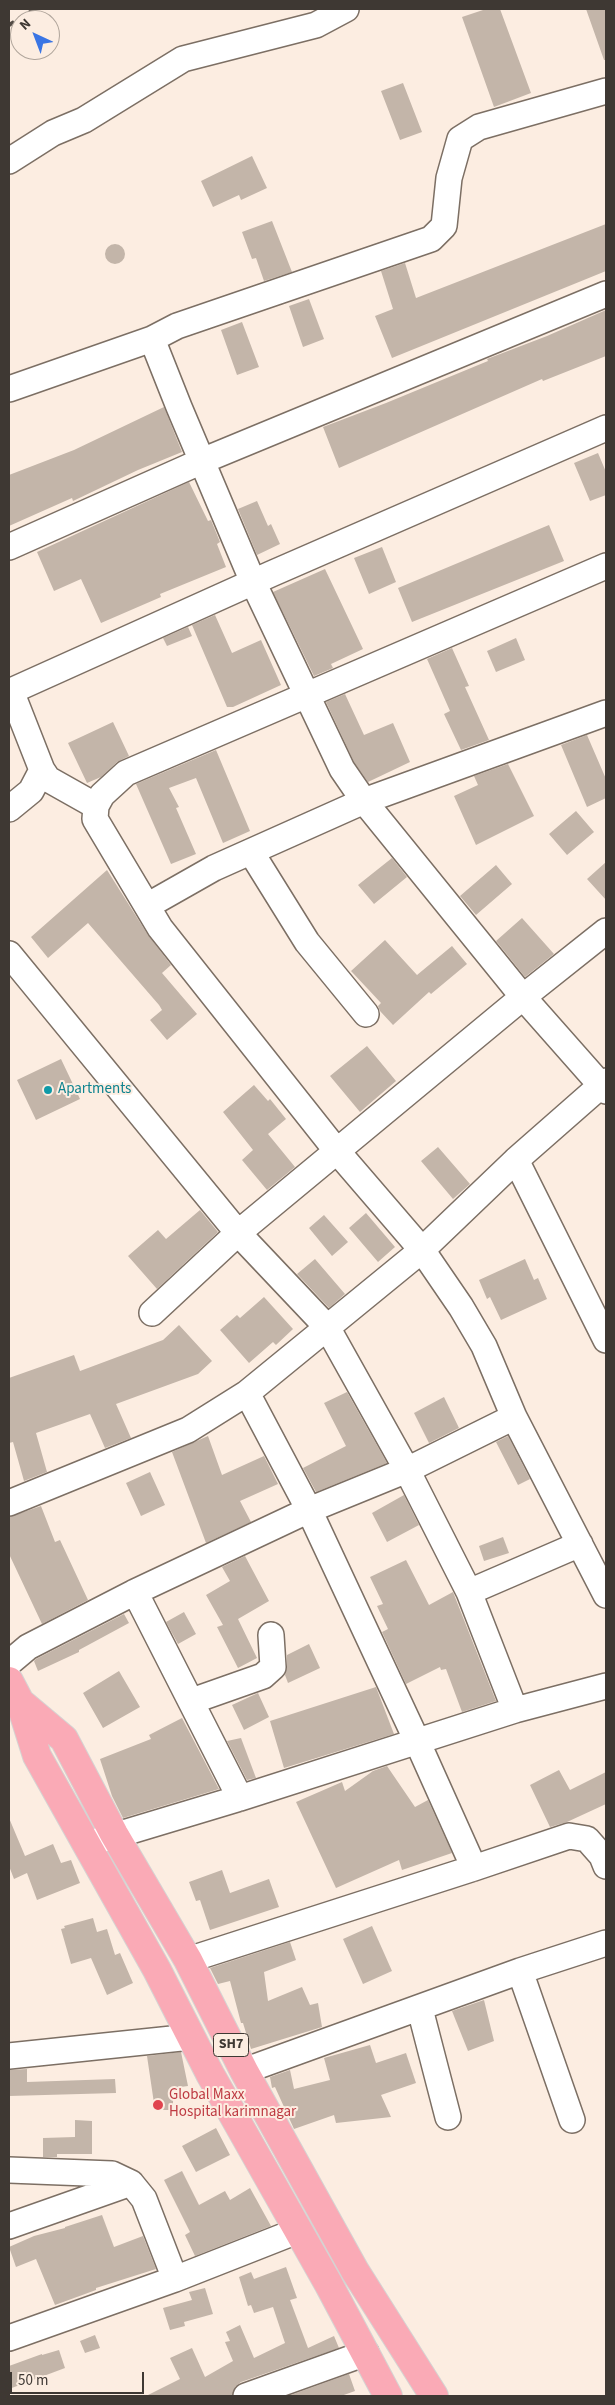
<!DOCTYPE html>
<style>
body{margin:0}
#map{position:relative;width:615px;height:2405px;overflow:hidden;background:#fcede1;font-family:"Source Sans 3",sans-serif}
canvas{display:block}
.frame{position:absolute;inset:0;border:10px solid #3e3833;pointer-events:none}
.north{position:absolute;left:10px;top:10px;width:50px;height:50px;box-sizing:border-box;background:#fcede1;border:1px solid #b0a59b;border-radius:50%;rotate:317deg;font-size:14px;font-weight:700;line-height:20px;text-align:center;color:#3e3833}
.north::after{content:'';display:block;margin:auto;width:18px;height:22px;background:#3a75e4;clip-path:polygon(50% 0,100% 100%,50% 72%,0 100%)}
.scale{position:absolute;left:10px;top:2372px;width:134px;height:22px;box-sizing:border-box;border:2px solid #3e3833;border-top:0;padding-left:6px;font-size:15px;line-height:18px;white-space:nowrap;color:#3e3833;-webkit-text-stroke:4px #fcede1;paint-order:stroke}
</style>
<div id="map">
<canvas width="615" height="2405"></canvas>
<div class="frame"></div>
<div class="north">N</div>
<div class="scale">50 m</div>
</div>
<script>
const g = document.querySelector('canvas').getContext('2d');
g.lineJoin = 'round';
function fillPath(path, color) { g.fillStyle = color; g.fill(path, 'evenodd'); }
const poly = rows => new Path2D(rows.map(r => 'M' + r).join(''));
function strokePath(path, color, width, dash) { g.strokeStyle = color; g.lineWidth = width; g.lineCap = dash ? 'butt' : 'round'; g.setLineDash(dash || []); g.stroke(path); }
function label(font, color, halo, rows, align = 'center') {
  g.font = font + ' "Source Sans 3",sans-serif'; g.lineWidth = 4; g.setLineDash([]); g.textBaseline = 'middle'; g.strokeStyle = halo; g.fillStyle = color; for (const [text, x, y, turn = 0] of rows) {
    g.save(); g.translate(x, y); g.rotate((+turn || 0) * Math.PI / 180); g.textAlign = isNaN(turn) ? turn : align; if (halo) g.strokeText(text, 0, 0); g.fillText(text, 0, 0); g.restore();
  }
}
const building = poly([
 [486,9,500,9,531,93,494,107,462,17],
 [586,9,606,9,606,60,604,60],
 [403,83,422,132,400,140,381,91],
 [252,156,267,188,241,200,239,195,213,207,201,181],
 [272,221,292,272,264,281,256,258,252,259,242,232],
 [606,224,606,271,392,358,375,316,393,309,381,271,405,263,416,298],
 '105 254a10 10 0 1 1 20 0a10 10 0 1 1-20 0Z',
 [309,299,324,339,303,347,289,306],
 [606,310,606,356,543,381,542,379,339,468,323,427,386,403,488,361,487,359,547,336],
 [242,322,259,367,237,375,221,330],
 [164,407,182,452,138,470,73,501,72,498,9,526,9,475,74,450],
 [598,453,606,472,606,495,590,501,574,463],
 [189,482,208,521,211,520,220,542,217,544,226,567,160,594,161,597,101,623,81,579,54,591,37,552],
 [257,501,268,526,271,524,280,544,257,555,238,509],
 [549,525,564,561,412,622,398,588],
 [382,547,396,582,369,594,354,558],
 [325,569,363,649,331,664,333,668,314,676,273,592],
 [215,615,232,653,261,640,281,685,233,707,227,707,192,625],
 [188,627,192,636,167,646,163,638],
 [516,638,525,660,496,672,487,651],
 [452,648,469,686,465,687,489,740,461,750,444,714,450,711,427,659],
 [345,694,364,735,393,723,410,762,368,782,354,762,326,702],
 [113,722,129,756,117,762,101,777,87,783,68,743],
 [587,735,606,779,606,798,587,807,561,745],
 [216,750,250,831,223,843,196,778,169,788,179,807,176,808,196,854,171,864,136,784],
 [508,764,534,816,476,845,454,796,478,785,474,776],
 [576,811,594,832,567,855,549,834],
 [392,858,407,877,374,904,358,885],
 [606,862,606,900,587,879],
 [496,865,512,884,476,915,460,896],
 [107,870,148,935,171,965,162,973,197,1014,167,1040,150,1020,162,1010,159,1005,88,923,48,958,31,937],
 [522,918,554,954,525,977,496,941],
 [385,940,417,975,452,946,467,964,431,994,429,992,393,1025,380,1011,378,1006,381,1003,351,971],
 [367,1046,396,1081,360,1112,330,1076],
 [61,1059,80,1099,36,1120,17,1080],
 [254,1085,268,1101,270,1099,286,1119,268,1134,295,1167,267,1190,242,1160,253,1150,223,1112],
 [438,1147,470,1184,453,1199,421,1161],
 [200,1210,218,1232,157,1289,128,1256,158,1230,166,1239],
 [366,1213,395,1247,378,1262,349,1228],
 [324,1215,348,1242,332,1256,309,1228],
 [315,1259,345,1294,329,1308,297,1274],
 [525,1259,534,1280,538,1278,547,1299,501,1320,490,1297,487,1299,479,1280],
 [264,1297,293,1329,276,1345,273,1342,249,1363,220,1330,237,1315,240,1318],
 [179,1325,212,1361,198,1374,116,1404,131,1438,105,1448,90,1414,36,1433,47,1472,24,1481,13,1442,9,1443,9,1378,74,1355,80,1371,163,1340],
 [347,1392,387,1463,316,1492,303,1468,346,1446,324,1403],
 [444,1397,459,1428,429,1443,414,1413],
 [208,1436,222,1475,264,1456,278,1484,240,1501,251,1522,206,1543,172,1452],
 [508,1436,530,1479,518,1485,496,1442],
 [150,1472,165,1505,141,1516,126,1483],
 [404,1495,419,1525,387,1542,372,1513],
 [41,1506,55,1542,60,1540,88,1600,42,1624,9,1554,9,1517],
 [503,1537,509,1553,484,1561,479,1546],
 [245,1556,269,1601,238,1619,257,1658,238,1668,217,1627,223,1625,206,1595,230,1581,222,1567],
 [406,1560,429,1605,453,1592,496,1701,462,1712,446,1669,441,1670,440,1667,406,1684,382,1632,388,1629,377,1606,383,1604,370,1577],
 [184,1612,196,1634,178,1644,166,1622],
 [124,1614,129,1623,79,1650,79,1652,38,1671,34,1661,36,1659],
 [309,1644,320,1668,288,1683,285,1675,287,1667,287,1655],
 [119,1671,140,1707,103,1728,83,1693],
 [376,1687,394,1734,284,1768,270,1721],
 [258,1693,269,1717,244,1730,232,1705],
 [182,1718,219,1789,123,1818,112,1796,100,1759,151,1739,149,1735],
 [241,1738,256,1778,247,1780,227,1741],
 [387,1766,415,1807,428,1800,452,1853,402,1870,399,1860,336,1888,296,1802,342,1782,345,1791,373,1771],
 [559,1770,570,1790,606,1772,606,1804,567,1822,550,1827,530,1785],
 [9,1818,25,1856,53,1844,61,1863,71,1860,80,1883,37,1900,27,1873,14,1879,9,1866],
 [222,1870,230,1893,269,1879,279,1907,210,1930,200,1900,196,1901,189,1882],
 [93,1918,97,1932,107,1929,115,1955,120,1953,133,1983,107,1995,91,1958,71,1964,61,1929,65,1928,64,1926],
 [372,1926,392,1971,363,1984,343,1939],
 [290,1942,296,1960,264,1972,268,2001,302,1987,310,2005,318,2003,322,2027,251,2049,243,2023,241,2023,230,1981,218,1984,210,1968],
 [484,2000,494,2041,468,2051,452,2011],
 [370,2045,376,2063,406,2053,416,2083,381,2095,391,2117,336,2123,334,2115,294,2129,275,2087,272,2088,270,2077,290,2070,294,2089,330,2080,324,2058],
 [181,2052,188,2086,173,2088,173,2110,155,2110,147,2056],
 [27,2069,27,2082,115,2079,116,2093,9,2096,9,2070],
 [75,2120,92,2121,92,2154,57,2154,57,2157,43,2157,43,2138,75,2137],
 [216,2128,230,2155,196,2172,182,2146],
 [182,2171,199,2205,225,2191,230,2200,250,2188,271,2226,195,2256,185,2235,190,2232,164,2180],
 [102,2215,114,2247,143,2236,156,2269,96,2288,96,2290,55,2305,36,2259,16,2267,9,2247,34,2236,65,2228,65,2227],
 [286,2267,297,2298,290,2300,308,2348,334,2336,339,2348,241,2382,235,2387,232,2396,146,2396,180,2379,170,2358,192,2348,205,2377,233,2361,225,2342,230,2341,226,2332,240,2325,254,2358,285,2343,273,2307,254,2313,251,2305,248,2306,239,2277,251,2272,254,2279],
 [205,2288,213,2314,184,2322,185,2326,170,2330,163,2308,192,2300,189,2292],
 [95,2335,100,2348,85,2353,80,2341],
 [59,2350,65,2368,9,2389,9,2366,42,2354,42,2355],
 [349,2374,355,2391,341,2396,288,2396]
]);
const minor = poly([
 [9,161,53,133,84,120,183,59,316,25,346,9],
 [152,339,179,407,253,582,342,769,364,801,523,997,606,1091],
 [9,389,152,339,177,326,431,239,444,226,449,178,460,139,479,127,606,91],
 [9,547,202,461,606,294],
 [606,566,126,773,102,795,96,806,95,819,160,928,336,1150,422,1250,461,1307,484,1346,514,1417,606,1595],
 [9,692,271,574,606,428],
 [42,770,48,779,96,806],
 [9,809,31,791,42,770,11,691],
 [251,852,307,942,366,1014],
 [147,906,214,868,364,801,606,713],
 [9,954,238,1233,327,1327,407,1470,469,1592,515,1710],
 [516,1160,606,1340],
 [152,1313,238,1233,523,997,606,931],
 [9,1503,188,1430,247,1393],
 [469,1592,580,1544],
 [9,1663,28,1647,135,1592],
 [192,1701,263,1676,273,1667,271,1635],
 [240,1798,135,1592,309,1510,407,1470,514,1417],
 [97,1841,240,1798,515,1710,606,1686],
 [474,1868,417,1741,309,1510,247,1393,422,1250,516,1160,606,1081],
 [188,1960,474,1868,569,1836,587,1839,602,1856,606,1866],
 [520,1971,572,2120],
 [420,2009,448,2117],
 [9,2056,191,2037],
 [244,2071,520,1971,606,1943],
 [9,2170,112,2174,131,2183,144,2199,175,2279],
 [9,2226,131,2183],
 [9,2338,175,2279,297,2231],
 [246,2396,366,2353]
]);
const major = poly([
 [9,1681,20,1702,37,1756,157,1970,210,2074,329,2285,388,2396],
 [20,1702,64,1739,114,1834,188,1960,244,2071,355,2271,434,2396]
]);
const rail = poly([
 [9,25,35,9]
]);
const markers = [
 [48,1090,5,"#0f9aa8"],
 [158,2105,6,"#e0444e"]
];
const shields = [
 [231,2045,35]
];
const shieldNames = [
 ["SH7",231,2045]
];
const cultureNames = [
 ["Apartments",58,1090]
];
const healthNames = [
 ["Global Maxx",169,2096],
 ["Hospital karimnagar",169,2113]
];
fillPath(building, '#c3b5a9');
strokePath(minor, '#7c6f64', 28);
strokePath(major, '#d5d3d2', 30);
strokePath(minor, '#fff', 25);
strokePath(major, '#faaab6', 28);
strokePath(rail, '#524b45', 4, [6, 6]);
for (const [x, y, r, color] of markers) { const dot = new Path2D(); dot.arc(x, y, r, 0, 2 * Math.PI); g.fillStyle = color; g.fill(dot); strokePath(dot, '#fcede1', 2); }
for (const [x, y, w] of shields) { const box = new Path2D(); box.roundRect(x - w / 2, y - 11.5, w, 23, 4); g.fillStyle = '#fcede1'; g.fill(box); strokePath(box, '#3e3833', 1); }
label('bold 14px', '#3e3833', null, shieldNames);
label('15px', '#0d838f', '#fcede1', cultureNames, 'left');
label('15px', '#be3a42', '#fcede1', healthNames, 'left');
</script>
